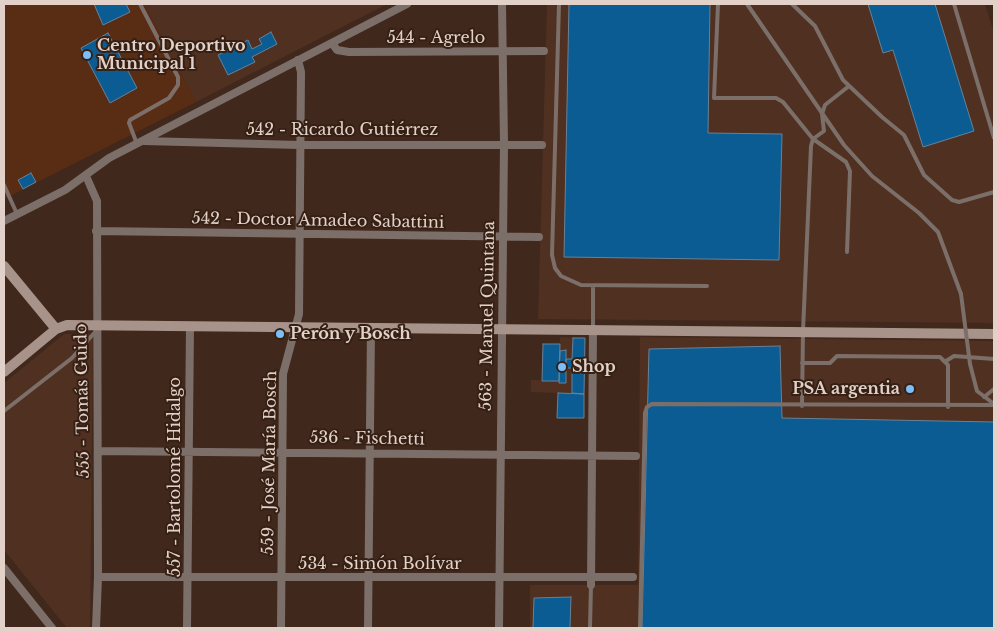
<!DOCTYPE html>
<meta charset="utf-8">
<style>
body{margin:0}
#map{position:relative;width:998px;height:632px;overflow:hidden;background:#41281c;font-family:"Libre Baskerville",serif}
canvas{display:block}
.frame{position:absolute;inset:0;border:5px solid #e1d1c9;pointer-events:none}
</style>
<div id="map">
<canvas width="998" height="632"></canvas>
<div class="frame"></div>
</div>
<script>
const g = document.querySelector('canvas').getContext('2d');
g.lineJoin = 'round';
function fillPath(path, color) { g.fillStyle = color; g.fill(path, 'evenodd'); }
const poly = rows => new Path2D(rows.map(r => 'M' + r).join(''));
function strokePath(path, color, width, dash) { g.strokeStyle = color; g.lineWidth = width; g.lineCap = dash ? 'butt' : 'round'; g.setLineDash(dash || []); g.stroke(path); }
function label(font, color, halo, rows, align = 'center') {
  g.font = font + ' "Libre Baskerville",serif'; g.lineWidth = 4; g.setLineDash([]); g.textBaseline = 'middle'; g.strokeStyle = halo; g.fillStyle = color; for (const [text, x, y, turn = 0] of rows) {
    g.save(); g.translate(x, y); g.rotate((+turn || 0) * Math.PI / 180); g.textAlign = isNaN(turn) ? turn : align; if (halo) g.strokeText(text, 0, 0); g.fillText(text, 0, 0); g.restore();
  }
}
const built = poly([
 [144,4,387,4,196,102],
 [547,4,985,4,994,33,994,323,538,319],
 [64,334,89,334,93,338,90,628,67,628,4,550,4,383],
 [560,337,585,338,584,394,531,392,531,380,559,381],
 [640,337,994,341,994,628,530,628,530,585,638,585]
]);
const green = poly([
 [4,4,144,4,196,102,4,199]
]);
const building = poly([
 [94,4,126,4,130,12,103,25,94,4],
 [569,4,710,4,708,133,782,134,779,260,564,257,569,4],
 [868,4,935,4,974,131,923,147,893,50,883,53,868,4],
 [271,32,277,44,252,57,255,62,228,75,218,55,248,40,252,49,262,44,259,39,271,32],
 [108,33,137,88,110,103,81,48,108,33],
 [31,173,36,182,23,189,18,180,31,173],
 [573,338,585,338,584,394,572,393,572,368,566,368,566,359,572,359,573,338],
 [543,344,560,344,559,381,542,381,543,344],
 [780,346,782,418,994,422,994,628,642,628,649,349,780,346],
 [566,350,566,383,559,383,560,351,566,350],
 [558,393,584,394,584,418,557,418,558,393],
 [571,597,570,628,533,628,534,598,571,597]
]);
const lane = poly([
 [559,4,552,255,555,268,561,276,581,285,707,286],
 [718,4,714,98,776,98,783,102,813,139,846,162,850,171,847,252],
 [747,4,844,145,872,176,919,213,938,232,961,294],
 [792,4,815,26,843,80,882,117,904,135,924,175,952,200,959,202,994,192],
 [954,4,994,138],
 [137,144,129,123,130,120,169,98,178,85,178,77,140,4],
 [4,185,17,214],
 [593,286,593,328],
 [946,361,954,356,994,359],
 [802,363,830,363,837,356,940,357,948,365,948,407],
 [970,364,977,391,994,404],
 [984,397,994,389],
 [802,406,803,331,811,146,813,139,824,131,822,114,825,105,849,86],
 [4,411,72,358,96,331],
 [590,628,591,585],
 [640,628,645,413,647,407,652,404,994,405]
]);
const street = poly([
 [332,43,337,50,349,52,544,51],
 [144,141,300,145,542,145],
 [86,176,97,201,98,577,96,628],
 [4,221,65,190,109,158,407,4],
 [96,231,539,237],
 [98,451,636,456],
 [4,568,52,628],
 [98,577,633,577],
 [591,585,593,330],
 [187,628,190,326],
 [281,628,283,374,299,314,301,72,298,60],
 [368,628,371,328],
 [499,628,504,144,502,4]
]);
const secondary = poly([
 [4,266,56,329],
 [4,372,56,329,67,325,994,334]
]);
const laneBridge = poly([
 [961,294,970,364]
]);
const markers = [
 [87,55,5,"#7bbef8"],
 [280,334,5,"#7bbef8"],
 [562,367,5,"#7bbef8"],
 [910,389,5,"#7bbef8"]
];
const streetNames = [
 ["544 - Agrelo",436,38],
 ["542 - Ricardo Gutiérrez",342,130],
 ["542 - Doctor Amadeo Sabattini",318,221,1],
 ["563 - Manuel Quintana",488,316,-89],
 ["555 - Tomás Guido",83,401,-91],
 ["536 - Fischetti",367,439,1],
 ["559 - José María Bosch",270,463,-89],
 ["557 - Bartolomé Hidalgo",175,477,-90],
 ["534 - Simón Bolívar",380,564]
];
const poiNames = [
 ["Centro Deportivo",97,46],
 ["Municipal 1",97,64],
 ["Perón y Bosch",290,334],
 ["Shop",572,367],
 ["PSA argentia",900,389,"right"]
];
fillPath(built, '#4f3021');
fillPath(green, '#592c14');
fillPath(building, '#0b5c92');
strokePath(building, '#698196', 1);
strokePath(lane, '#7c6f69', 4);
strokePath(street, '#7c6f69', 8);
strokePath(secondary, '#a8938a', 10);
strokePath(laneBridge, '#7c6f69', 4);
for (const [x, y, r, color] of markers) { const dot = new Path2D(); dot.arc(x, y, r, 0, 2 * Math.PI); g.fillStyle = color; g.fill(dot); strokePath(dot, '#361f13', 2); }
label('16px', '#e1d1c9', '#361f13', streetNames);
label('bold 16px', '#e1d1c9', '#361f13', poiNames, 'left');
</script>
